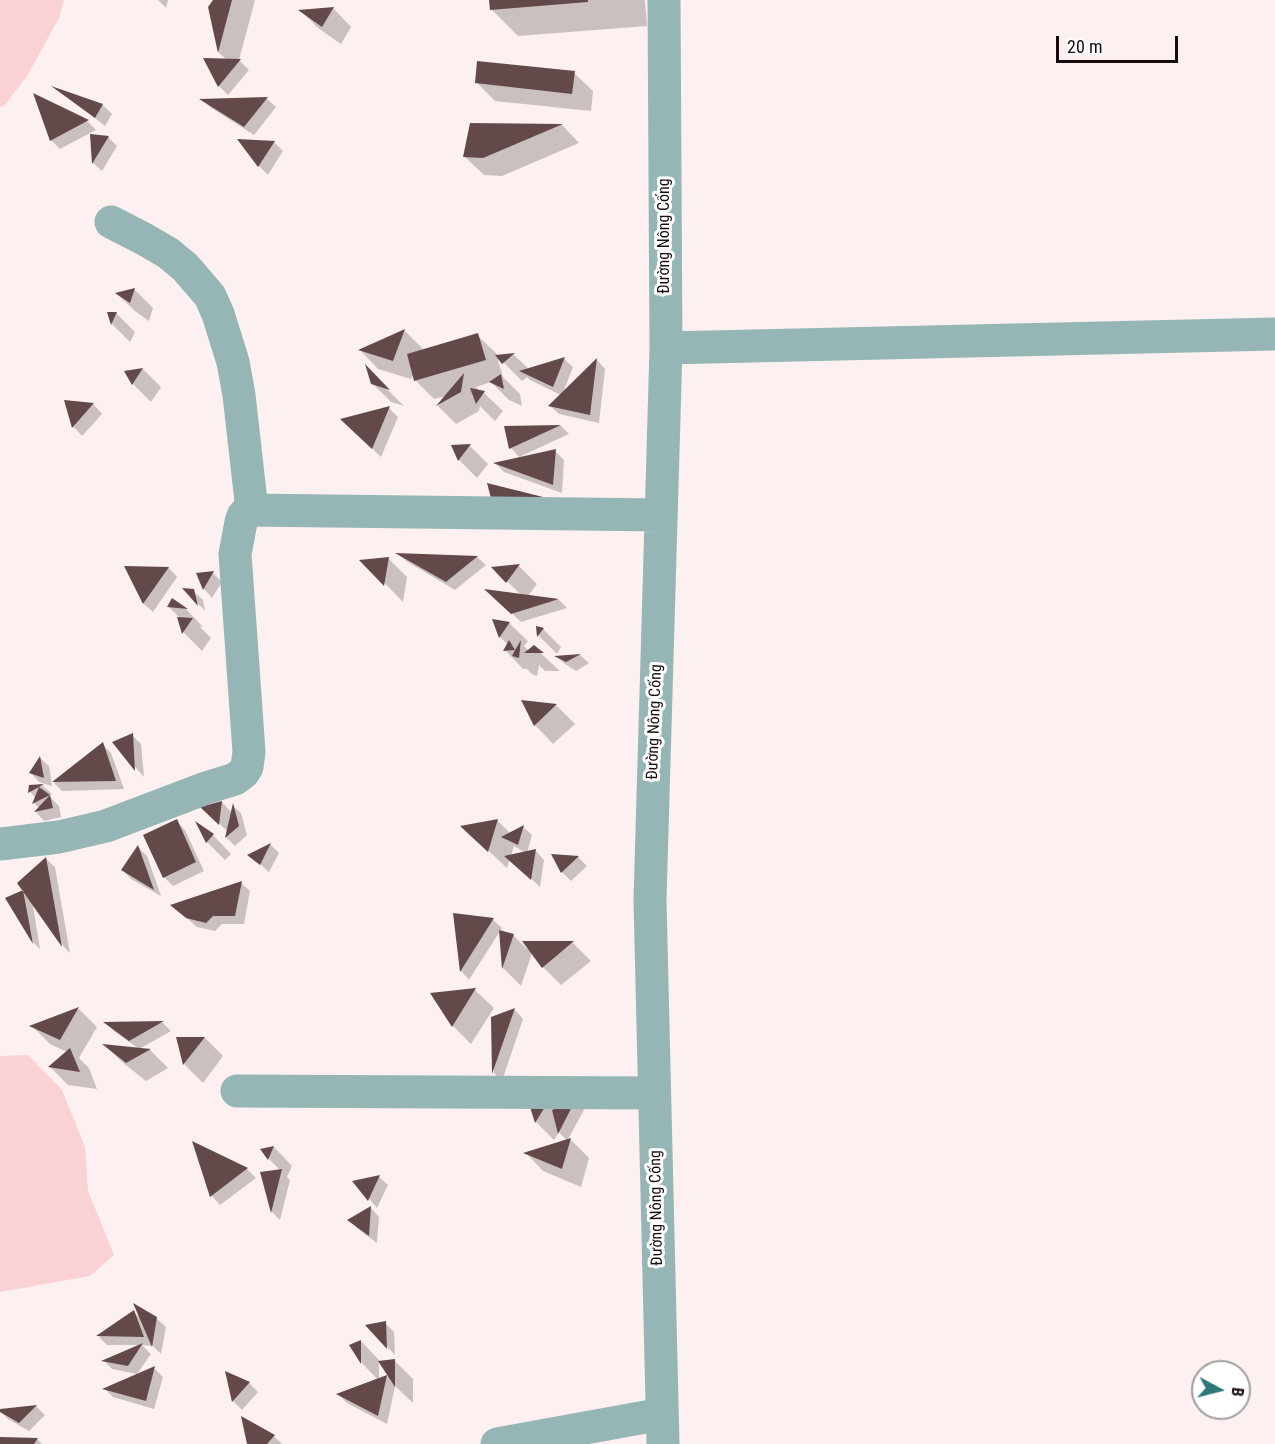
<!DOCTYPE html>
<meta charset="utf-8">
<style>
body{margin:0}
#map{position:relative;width:1275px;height:1444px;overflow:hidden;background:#fdf0f0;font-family:"Roboto Condensed",sans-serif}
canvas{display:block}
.north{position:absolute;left:1191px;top:1360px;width:60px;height:60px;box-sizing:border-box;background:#fff;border:2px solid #a29e9e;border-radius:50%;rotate:97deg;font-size:16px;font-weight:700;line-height:24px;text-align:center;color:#170c0d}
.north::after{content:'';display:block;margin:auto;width:21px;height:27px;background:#2e7878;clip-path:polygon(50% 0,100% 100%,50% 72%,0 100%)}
.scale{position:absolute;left:1056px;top:36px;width:122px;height:27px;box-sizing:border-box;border:3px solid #170c0d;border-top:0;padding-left:8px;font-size:18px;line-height:21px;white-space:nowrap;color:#170c0d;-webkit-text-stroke:4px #fff;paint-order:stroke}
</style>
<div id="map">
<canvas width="1275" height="1444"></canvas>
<div class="north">B</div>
<div class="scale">20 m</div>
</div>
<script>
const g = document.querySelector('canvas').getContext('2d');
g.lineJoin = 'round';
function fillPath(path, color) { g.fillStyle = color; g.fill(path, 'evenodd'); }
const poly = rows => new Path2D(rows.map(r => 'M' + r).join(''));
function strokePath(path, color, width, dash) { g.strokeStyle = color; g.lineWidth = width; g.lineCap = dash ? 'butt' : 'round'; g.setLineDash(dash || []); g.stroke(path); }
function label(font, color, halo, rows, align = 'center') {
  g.font = font + ' "Roboto Condensed",sans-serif'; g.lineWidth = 6; g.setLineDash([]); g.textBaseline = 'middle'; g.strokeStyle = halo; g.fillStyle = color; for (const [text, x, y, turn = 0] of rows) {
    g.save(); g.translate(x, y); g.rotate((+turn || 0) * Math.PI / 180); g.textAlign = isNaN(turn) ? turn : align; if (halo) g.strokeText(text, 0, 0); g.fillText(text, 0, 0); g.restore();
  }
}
const green = poly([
 [0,0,64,0,59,18,27,76,5,105,0,107],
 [28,1055,62,1090,85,1147,88,1191,114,1255,90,1276,0,1292,0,1056]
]);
const shadow = poly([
 [158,0,168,0,166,8],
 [215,0,255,0,239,60,249,70,228,95,219,86,205,60,227,60,219,53,209,7],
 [490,0,645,0,647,26,518,36,491,9],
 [333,8,351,27,341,44,318,28,301,11],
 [574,73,593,91,591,111,495,101,476,82],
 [58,89,103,105,112,114,105,126],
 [35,96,88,122,96,130,60,149,51,140],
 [267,99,276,107,254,135,210,107,203,100],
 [471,125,562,125,579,143,502,176,484,175,465,157],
 [92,136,108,137,117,146,102,171,93,163],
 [240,141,274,142,283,151,268,175,259,166],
 [134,289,153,308,149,321,135,311,117,294],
 [116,313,135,332,130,342,112,324,109,314],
 [405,331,423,349,422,351,477,335,496,353,503,377,520,394,522,406,509,400,491,382,476,387,481,392,484,393,503,411,495,421,480,406,479,411,456,424,438,406,447,396,434,399,416,381,414,373,411,379,378,369,361,351],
 [514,355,529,369,564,359,573,367,563,393,597,360,605,369,599,423,559,414,550,406,561,395,530,380,527,377,522,381,498,357],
 [143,369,161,387,151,402,133,384,126,372],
 [368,370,404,406,391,402,372,383],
 [66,402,94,405,102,414,82,436,74,427],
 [389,408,398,417,381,457,343,420],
 [561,426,569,434,519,457,511,448,506,428],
 [453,446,470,446,488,464,477,478,459,460],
 [555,451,564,460,562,493,504,472,496,464],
 [398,554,477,557,486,565,455,590,406,561],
 [389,559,407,577,403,602,363,561],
 [519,566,537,584,528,596,559,600,567,608,521,622,489,591,521,595,494,568],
 [127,567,169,568,177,577,153,612,144,604],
 [213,573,222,582,212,598,204,589,198,574],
 [186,590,193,591,203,600,205,611],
 [173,600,187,610,203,627,199,626,211,638,202,651,184,633,179,619,181,619,169,607],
 [494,621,509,623,528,641,524,646,529,651,534,647,560,671,545,671,539,665,537,676,532,674,527,669,523,669,505,650,508,645,500,637],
 [538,628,543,629,561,647,557,654,539,636],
 [580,655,589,663,576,671,565,664,557,657],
 [523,702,557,706,575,724,553,744,535,725],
 [132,735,141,744,144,777,114,743],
 [102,744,111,753,124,789,62,791,54,783],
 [40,758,49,766,52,786,39,782,31,773],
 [31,786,43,786,52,794,49,796,59,806,61,817,44,821,36,812,40,809,34,803,36,798,30,792],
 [222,802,232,813,233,806,241,813,247,835,235,846,226,837,228,832,203,807],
 [176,821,185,830,204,871,173,886,164,877],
 [498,821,511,834,523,827,532,835,527,853,536,851,544,860,540,887,510,859,507,868,463,827],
 [514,846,526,853,511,856],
 [199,826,213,835,231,854,225,860,207,842],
 [270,844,279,853,269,872,250,855],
 [139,848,147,856,161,896,131,879,123,870],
 [554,855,578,857,587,866,571,881,562,872],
 [46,859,55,867,70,953,64,947,32,900,40,949,34,943,7,899,25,891],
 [241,883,250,891,244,924,222,924,215,931,197,927,173,906],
 [454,915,493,920,502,928,469,980,461,971],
 [500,932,513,935,527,949,529,948,525,943,573,943,591,961,561,985,543,967,532,953,521,986,503,968],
 [475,990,494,1008,471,1044,453,1026,433,994],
 [79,1009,97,1027,79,1058,89,1068,97,1089,68,1085,50,1067,67,1052,50,1044,32,1026],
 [515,1010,523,1019,502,1081,494,1073,492,1018],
 [163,1023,171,1031,139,1049,150,1050,168,1068,146,1081,122,1062,106,1046,139,1049,114,1031,107,1024],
 [205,1038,223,1056,203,1083,185,1065,178,1039],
 [576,1101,584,1110,567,1141,559,1132,554,1140,536,1122,532,1108,547,1103,554,1111],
 [571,1140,589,1158,581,1187,543,1171,526,1153],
 [194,1144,247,1169,256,1178,220,1205,212,1196],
 [274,1147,292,1166,287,1177,290,1180,280,1220,272,1212,262,1173,281,1171,269,1159,263,1150],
 [379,1177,388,1185,377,1208,355,1182],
 [371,1208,379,1217,377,1243,358,1229,350,1220],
 [134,1312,143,1321,156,1318,166,1327,161,1354,153,1346,142,1345,151,1354,137,1374,112,1369,104,1361,142,1345,107,1345,99,1337],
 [385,1323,394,1332,395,1355,368,1326],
 [361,1341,379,1360,379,1379,389,1376,394,1360,413,1379,413,1403,395,1386,387,1424,347,1403,339,1395,378,1380,362,1363,351,1346],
 [154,1368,163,1377,154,1409,113,1397,105,1389],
 [227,1374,249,1383,258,1392,242,1410,233,1401],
 [36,1406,45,1415,29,1431,8,1419,0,1411],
 [243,1419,275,1437,282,1444,249,1444],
 [0,1438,37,1439,42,1444,0,1444]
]);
const building = poly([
 [213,0,232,0,218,53,208,7],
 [489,0,588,0,588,2,490,10],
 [334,7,322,27,298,10],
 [203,58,241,59,218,87],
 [477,61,575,71,572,94,475,83],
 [51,86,103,104,95,118],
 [33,93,89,120,50,141],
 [268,97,244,127,199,99],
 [470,123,563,124,483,158,463,157],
 [90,134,109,136,92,164],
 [237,139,275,141,258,167],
 [135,288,130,303,115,293],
 [107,312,117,312,111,325],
 [405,329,393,361,358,350],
 [478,333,486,360,414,381,407,354],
 [515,353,502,364,495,355],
 [565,357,553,387,519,371],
 [597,358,590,415,548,406],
 [365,364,390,390,371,384],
 [143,368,132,385,124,371],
 [464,373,461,392,436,406],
 [501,374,504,389,489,382],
 [470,388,485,391,476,404],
 [64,400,94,403,72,428],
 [390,406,372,449,340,419],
 [561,425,509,449,504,426],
 [471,444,458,461,451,445],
 [556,449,553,485,493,463],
 [487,483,543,497,492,502],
 [395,553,478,556,446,582],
 [389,557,384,586,359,560],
 [520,564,506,583,491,567],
 [124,566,169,567,143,604],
 [214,571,203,590,196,573],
 [182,588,194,589,198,606],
 [484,589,559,599,511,614],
 [172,598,188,609,167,607],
 [177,617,193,618,182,634],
 [492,619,510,622,499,638],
 [536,626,544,628,537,637],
 [509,640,515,650,521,640,519,658,512,656,515,650,503,651],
 [534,645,544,653,524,653],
 [581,654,566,662,554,656],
 [521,700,557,704,534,726],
 [133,733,135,771,112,742],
 [103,742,116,781,52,782],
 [40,756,44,778,29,773],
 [44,784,39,787,50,795,53,808,34,812,50,795,32,804,39,787,28,793,29,785],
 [222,801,219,825,200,807],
 [233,803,239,826,225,838],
 [177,819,196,862,163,878,143,835],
 [498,819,488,852,460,826],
 [195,821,214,834,206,843],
 [524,825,518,845,501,837],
 [271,843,260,865,247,855],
 [138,845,154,890,121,870],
 [536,849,531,880,504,856],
 [551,854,579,856,561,873],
 [46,857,62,947,17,883],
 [242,881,235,916,213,916,206,923,186,918,170,905],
 [23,890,33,944,5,898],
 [453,913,494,918,460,972],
 [499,930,514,934,502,969],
 [522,941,574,941,542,968],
 [476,988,452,1027,430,993],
 [79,1007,60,1040,29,1026],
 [515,1008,492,1074,491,1017],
 [164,1021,129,1041,103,1022],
 [176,1037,205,1037,183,1065],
 [102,1044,151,1049,126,1063],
 [70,1048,80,1072,48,1067],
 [576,1099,558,1134,552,1110],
 [548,1102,535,1123,530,1107],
 [571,1138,562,1169,523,1153],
 [192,1141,248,1168,210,1197],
 [274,1146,268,1160,260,1149],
 [282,1169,271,1213,260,1172],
 [380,1175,368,1201,352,1181],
 [371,1206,369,1236,347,1220],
 [133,1303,157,1317,152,1347],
 [134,1310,144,1337,96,1336],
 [386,1321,387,1349,365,1325],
 [361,1340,361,1364,349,1345],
 [143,1343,128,1366,101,1361],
 [395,1359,395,1387,378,1361],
 [155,1366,146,1401,102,1389],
 [225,1371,250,1382,232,1402],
 [387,1375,378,1416,336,1394],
 [37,1405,19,1423,0,1412,0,1409],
 [241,1416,275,1435,267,1444,247,1444],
 [0,1437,38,1438,34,1444,0,1444]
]);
const minor = poly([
 [111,222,144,239,168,253,185,267,210,296,218,314,233,362,239,395,252,510],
 [666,348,1275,334],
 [0,844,59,837,106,826,206,788,235,779,243,773,247,767,249,752,235,554,241,522,243,516,248,510,661,515],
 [237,1091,654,1093],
 [497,1444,662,1414],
 [663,1444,650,900,666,348,664,0]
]);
const streetNames = [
 ["Đường Nông Cống",665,236,-90],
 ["Đường Nông Cống",655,722,-88],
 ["Đường Nông Cống",657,1208,-91]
];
fillPath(green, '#fad1d4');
fillPath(shadow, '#0003');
fillPath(building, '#64494b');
strokePath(minor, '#95b6b5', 33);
label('16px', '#170c0d', '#fff', streetNames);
</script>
